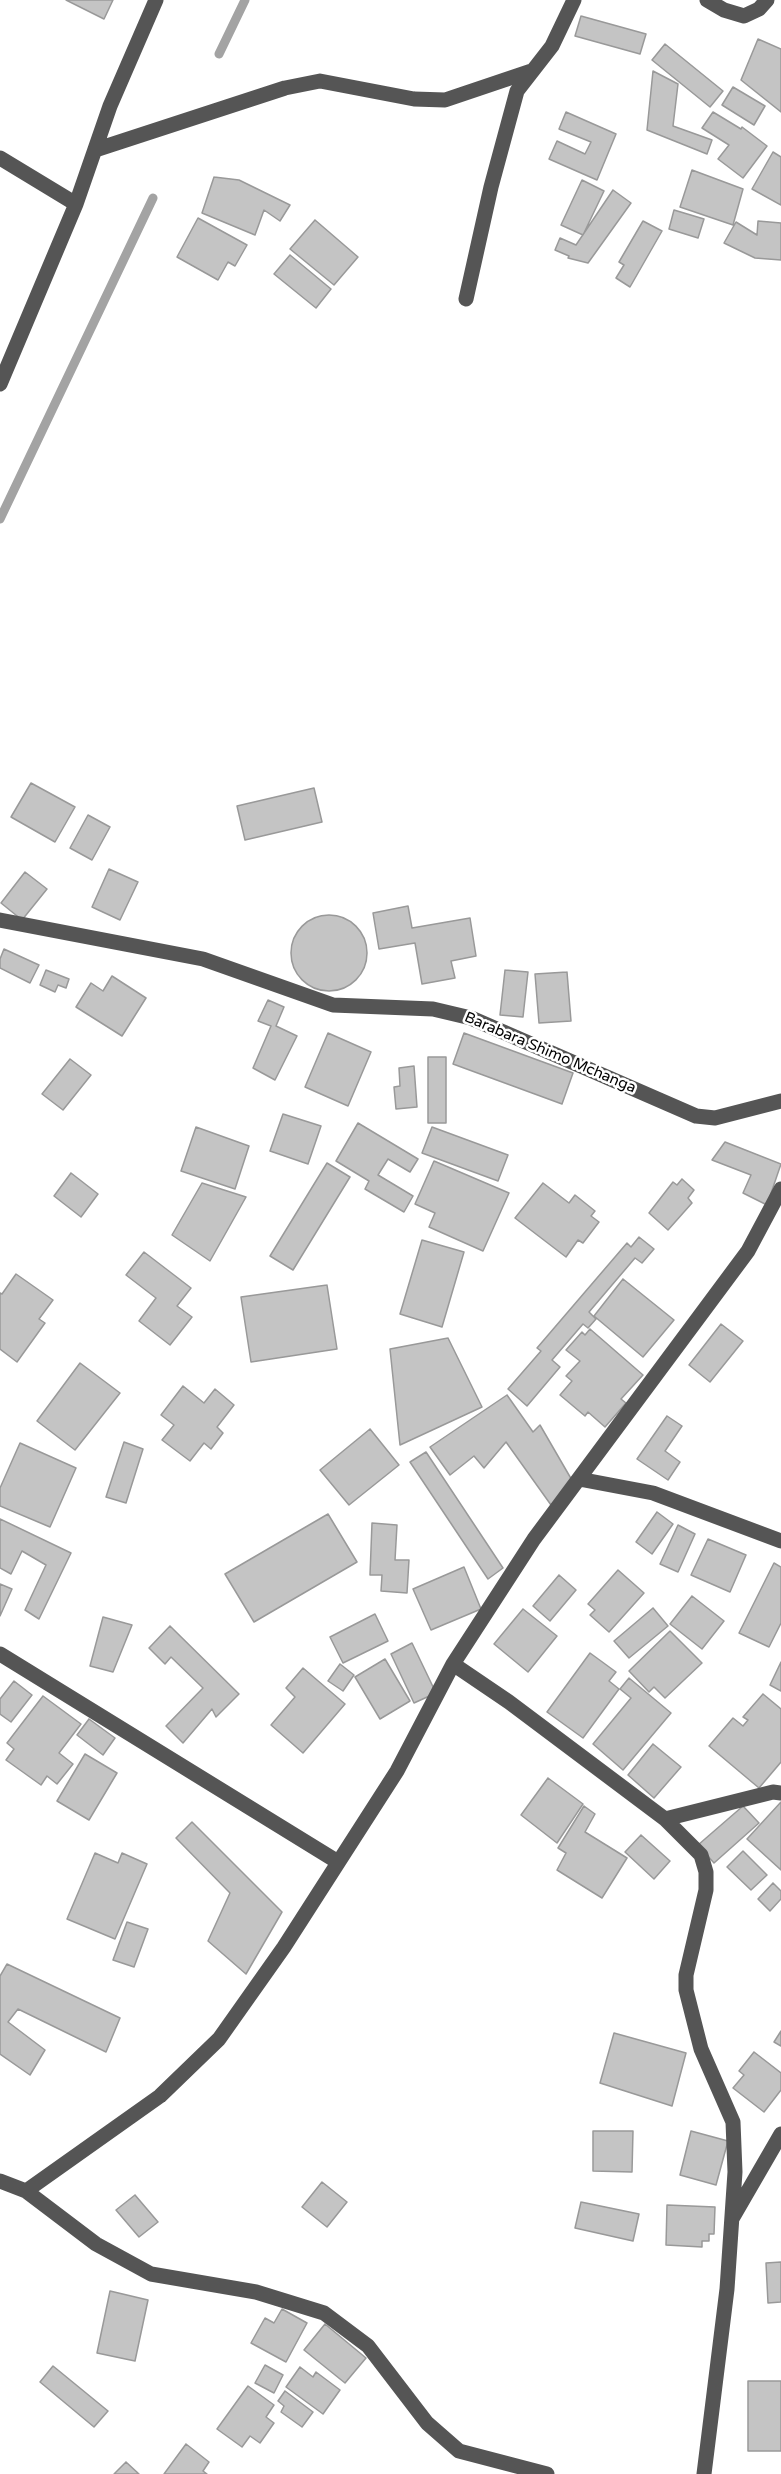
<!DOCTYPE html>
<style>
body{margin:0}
canvas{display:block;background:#fff}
</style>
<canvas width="781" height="2474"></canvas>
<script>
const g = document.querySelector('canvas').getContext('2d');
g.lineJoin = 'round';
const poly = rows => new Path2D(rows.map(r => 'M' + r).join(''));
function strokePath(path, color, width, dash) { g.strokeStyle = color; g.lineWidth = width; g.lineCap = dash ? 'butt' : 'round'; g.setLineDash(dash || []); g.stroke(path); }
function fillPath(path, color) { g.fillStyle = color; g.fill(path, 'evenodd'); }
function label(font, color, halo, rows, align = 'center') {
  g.font = font + ' "Varela Round",sans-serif'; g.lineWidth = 5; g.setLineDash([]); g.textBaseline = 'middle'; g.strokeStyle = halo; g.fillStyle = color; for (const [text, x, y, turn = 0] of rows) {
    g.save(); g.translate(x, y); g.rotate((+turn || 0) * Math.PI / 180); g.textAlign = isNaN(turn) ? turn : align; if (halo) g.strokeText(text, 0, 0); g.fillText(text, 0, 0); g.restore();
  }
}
const stream = poly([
 [219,54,245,0],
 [0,519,153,198]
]);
const building = poly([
 [66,0,113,0,104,19,66,0],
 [581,16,646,34,640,54,575,36,581,16],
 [758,39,781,49,781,112,741,80,758,39],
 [665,44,723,91,710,107,652,60,665,44],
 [653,71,678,84,673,126,712,140,707,154,647,130,653,71],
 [733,87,765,106,754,125,722,105,733,87],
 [566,112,616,134,597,180,549,159,557,141,585,154,591,142,559,129,566,112],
 [713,112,741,129,742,127,767,146,743,178,718,159,729,145,702,128,713,112],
 [773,152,781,157,781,205,752,189,773,152],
 [692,170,743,189,733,225,680,207,692,170],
 [214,177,239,180,290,205,280,221,264,210,255,235,202,213,214,177],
 [582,180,604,191,583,235,561,225,582,180],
 [613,190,631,203,588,263,568,258,569,256,555,250,560,238,576,245,613,190],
 [674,210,704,219,698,238,669,229,674,210],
 [198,218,247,245,235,266,228,262,218,280,177,257,198,218],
 [315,220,358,257,334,285,290,249,315,220],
 [643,221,662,231,630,287,616,278,624,265,619,262,643,221],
 [758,221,781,223,781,260,755,258,724,243,736,222,757,235,758,221],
 [290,255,331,289,316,308,274,274,290,255],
 [31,783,75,807,55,842,11,817,31,783],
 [314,788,322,822,245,840,237,806,314,788],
 [88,815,110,827,92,860,70,848,88,815],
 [109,869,138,882,120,920,92,907,109,869],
 [25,872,47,889,22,920,1,903,25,872],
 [408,906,412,928,470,918,476,956,451,961,455,978,422,984,415,943,379,949,373,913,408,906],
 '291 953a38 38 0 1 1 76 0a38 38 0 1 1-76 0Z',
 [4,949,39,965,30,983,0,968,0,959,4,949],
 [46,970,69,979,66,988,58,985,55,992,40,985,46,970],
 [505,970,528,972,523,1017,500,1015,505,970],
 [567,972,571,1021,539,1023,535,974,567,972],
 [112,976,146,998,122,1036,76,1007,91,983,103,991,112,976],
 [268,1000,284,1007,276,1026,297,1036,275,1080,253,1068,271,1026,258,1021,268,1000],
 [328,1033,371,1052,348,1106,305,1087,328,1033],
 [464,1033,573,1073,562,1104,453,1064,464,1033],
 [428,1057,446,1057,446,1123,428,1123,428,1057],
 [70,1059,91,1075,63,1110,42,1094,70,1059],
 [414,1066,417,1107,396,1109,394,1087,400,1086,399,1068,414,1066],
 [283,1114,321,1126,308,1164,270,1151,283,1114],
 [358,1123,418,1159,410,1172,388,1159,378,1175,413,1196,404,1212,365,1189,369,1181,336,1161,358,1123],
 [196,1127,249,1146,235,1189,181,1171,196,1127],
 [432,1127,508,1155,498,1181,422,1153,432,1127],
 [725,1142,781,1164,767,1205,743,1193,751,1175,712,1160,725,1142],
 [434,1161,509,1193,483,1251,429,1227,435,1213,415,1204,434,1161],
 [327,1163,350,1177,293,1270,270,1256,327,1163],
 [71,1173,98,1194,81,1217,54,1196,71,1173],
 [682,1179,694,1190,688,1198,692,1203,668,1230,649,1213,673,1182,677,1185,682,1179],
 [202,1183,246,1197,210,1261,172,1235,202,1183],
 [543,1183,569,1203,575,1195,595,1211,591,1216,599,1222,583,1243,578,1240,566,1257,515,1218,543,1183],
 [639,1237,654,1249,642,1263,635,1258,589,1312,596,1319,588,1328,583,1324,552,1360,560,1367,527,1406,508,1389,541,1351,537,1348,627,1243,631,1247,639,1237],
 [422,1240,464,1252,442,1327,400,1314,422,1240],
 [144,1252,191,1288,177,1306,192,1317,170,1345,139,1321,156,1298,126,1275,144,1252],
 [16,1274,53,1300,39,1319,45,1323,17,1362,0,1349,0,1293,2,1294,16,1274],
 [623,1279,674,1320,643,1357,594,1316,623,1279],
 [327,1285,337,1349,251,1362,241,1297,327,1285],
 [721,1324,743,1341,710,1382,689,1365,721,1324],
 [590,1329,643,1375,621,1399,626,1403,605,1427,588,1412,585,1416,560,1395,572,1381,566,1376,580,1361,566,1350,582,1332,585,1335,590,1329],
 [448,1338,482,1407,400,1445,390,1349,448,1338],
 [80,1363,120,1393,75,1450,37,1421,80,1363],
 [183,1386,204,1403,215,1389,234,1405,217,1427,223,1433,211,1449,204,1443,190,1461,162,1440,174,1425,161,1415,183,1386],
 [507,1395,533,1432,540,1425,573,1482,551,1505,506,1442,484,1468,474,1456,450,1475,430,1447,507,1395],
 [667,1416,682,1426,665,1451,680,1462,668,1480,637,1459,667,1416],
 [370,1429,399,1465,349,1505,320,1470,370,1429],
 [124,1442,143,1449,126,1503,106,1497,124,1442],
 [20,1443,76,1468,50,1527,0,1506,0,1488,20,1443],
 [426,1452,503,1568,488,1579,410,1462,426,1452],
 [657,1512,673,1524,652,1554,636,1542,657,1512],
 [328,1514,357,1562,254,1622,225,1574,328,1514],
 [0,1519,71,1553,39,1619,25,1610,46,1565,22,1551,11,1574,0,1568,0,1519],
 [372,1523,397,1525,395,1560,409,1560,407,1593,381,1591,382,1575,370,1575,372,1523],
 [678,1525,695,1534,678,1572,660,1564,678,1525],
 [708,1539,746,1555,730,1592,691,1575,708,1539],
 [774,1563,781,1567,781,1623,769,1647,739,1633,774,1563],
 [464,1567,481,1609,431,1630,413,1589,464,1567],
 [618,1570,644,1593,609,1632,590,1615,595,1610,588,1604,618,1570],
 [559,1575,576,1590,550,1621,533,1606,559,1575],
 [0,1584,12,1589,0,1616,0,1584],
 [692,1596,724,1621,702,1649,670,1624,692,1596],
 [653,1608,668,1626,629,1658,614,1641,653,1608],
 [523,1609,557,1636,528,1672,494,1644,523,1609],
 [375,1614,388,1641,343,1663,330,1637,375,1614],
 [103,1617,132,1625,113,1672,90,1666,103,1617],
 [170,1626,239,1694,216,1717,212,1709,183,1743,166,1726,203,1688,171,1657,165,1664,149,1648,170,1626],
 [670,1631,702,1663,665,1698,654,1687,649,1692,629,1671,670,1631],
 [412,1643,436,1693,414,1703,391,1654,412,1643],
 [590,1653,616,1672,609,1681,619,1689,583,1738,547,1712,590,1653],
 [385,1659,410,1701,380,1719,355,1677,385,1659],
 [781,1662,781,1691,770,1685,781,1662],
 [340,1664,354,1675,343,1691,328,1681,340,1664],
 [303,1668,345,1704,303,1753,271,1725,295,1697,286,1688,303,1668],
 [629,1678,671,1713,623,1770,593,1744,631,1698,620,1689,629,1678],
 [14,1681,32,1695,11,1722,0,1714,0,1699,14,1681],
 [763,1694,781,1709,781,1762,759,1788,709,1746,733,1718,743,1726,748,1720,743,1717,763,1694],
 [43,1696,81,1724,59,1753,73,1764,57,1784,47,1776,41,1785,6,1760,14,1749,7,1743,43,1696],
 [89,1719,115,1738,103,1755,77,1735,89,1719],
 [653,1744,681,1767,654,1798,628,1775,653,1744],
 [85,1754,117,1773,89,1820,57,1801,85,1754],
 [548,1778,583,1804,557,1843,521,1815,548,1778],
 [781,1802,781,1870,747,1839,781,1802],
 [584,1806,595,1814,585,1832,627,1858,602,1898,557,1870,566,1853,558,1848,584,1806],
 [743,1806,759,1823,714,1863,698,1845,743,1806],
 [192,1822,282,1912,246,1974,208,1941,230,1893,176,1838,192,1822],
 [641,1835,670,1861,654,1879,625,1852,641,1835],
 [743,1851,767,1875,751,1890,727,1867,743,1851],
 [95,1853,118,1863,122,1853,147,1864,115,1939,67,1919,95,1853],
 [773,1883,781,1891,781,1899,770,1911,758,1899,773,1883],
 [127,1922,148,1929,134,1967,113,1960,127,1922],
 [7,1964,120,2018,106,2052,18,2009,8,2022,45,2050,30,2075,0,2054,0,1976,7,1964],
 [781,2031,781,2046,774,2042,781,2031],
 [614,2033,686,2053,672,2106,600,2083,614,2033],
 [754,2052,781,2073,781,2090,764,2112,733,2088,744,2075,739,2071,754,2052],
 [593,2131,633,2131,632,2172,593,2171,593,2131],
 [691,2131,728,2141,716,2185,680,2175,691,2131],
 [322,2182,347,2202,327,2227,302,2207,322,2182],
 [135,2195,158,2222,139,2237,116,2210,135,2195],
 [581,2202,639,2214,633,2241,575,2228,581,2202],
 [667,2205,715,2207,714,2234,709,2234,709,2241,702,2241,702,2247,666,2245,667,2205],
 [781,2262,781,2302,768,2303,766,2263,781,2262],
 [110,2291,148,2300,135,2361,97,2353,110,2291],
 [282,2309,307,2323,286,2362,251,2343,265,2318,274,2323,282,2309],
 [325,2324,366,2358,345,2383,304,2350,325,2324],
 [265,2365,283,2375,274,2393,255,2383,265,2365],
 [53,2366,108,2411,94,2427,40,2382,53,2366],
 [300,2367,313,2377,316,2372,340,2390,323,2414,286,2387,300,2367],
 [748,2381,781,2381,781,2451,748,2451,748,2381],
 [248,2386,274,2405,266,2417,274,2423,260,2443,250,2436,242,2447,217,2429,248,2386],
 [285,2391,313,2412,302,2427,281,2412,284,2406,278,2401,285,2391],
 [186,2444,209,2462,203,2471,207,2474,164,2474,186,2444],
 [126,2462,139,2474,114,2474,126,2462]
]);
const minor = poly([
 [707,0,724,10,744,16,759,9,767,0],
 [95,150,285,88,320,81,414,99,445,100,531,71],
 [0,158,76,204],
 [466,299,491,187,517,91,552,46,574,0],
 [0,384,76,204,110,106,156,0],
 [0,920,203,959,333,1005,433,1009,471,1018,696,1116,715,1118,781,1101],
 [579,1479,653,1493,781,1541],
 [0,1654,338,1862],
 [453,1664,509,1702,665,1819,701,1855,706,1872,706,1890,686,1975,686,1990,701,2049,733,2122,735,2172,727,2289,704,2474],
 [665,1819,773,1792,781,1793],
 [0,2181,26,2191,96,2244,151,2274,256,2292,324,2313,368,2346,427,2423,459,2451,547,2474],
 [26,2191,160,2096,219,2039,284,1947,397,1771,453,1664,534,1539,748,1251,781,1189],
 [733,2217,781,2134]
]);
const streetNames = [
 ["Barabara Shimo Mchanga",550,1053,23]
];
strokePath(stream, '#a3a3a3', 9);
fillPath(building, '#c4c4c4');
strokePath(building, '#999', 1.5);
strokePath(minor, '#555', 15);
label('15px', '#000', '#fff', streetNames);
</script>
